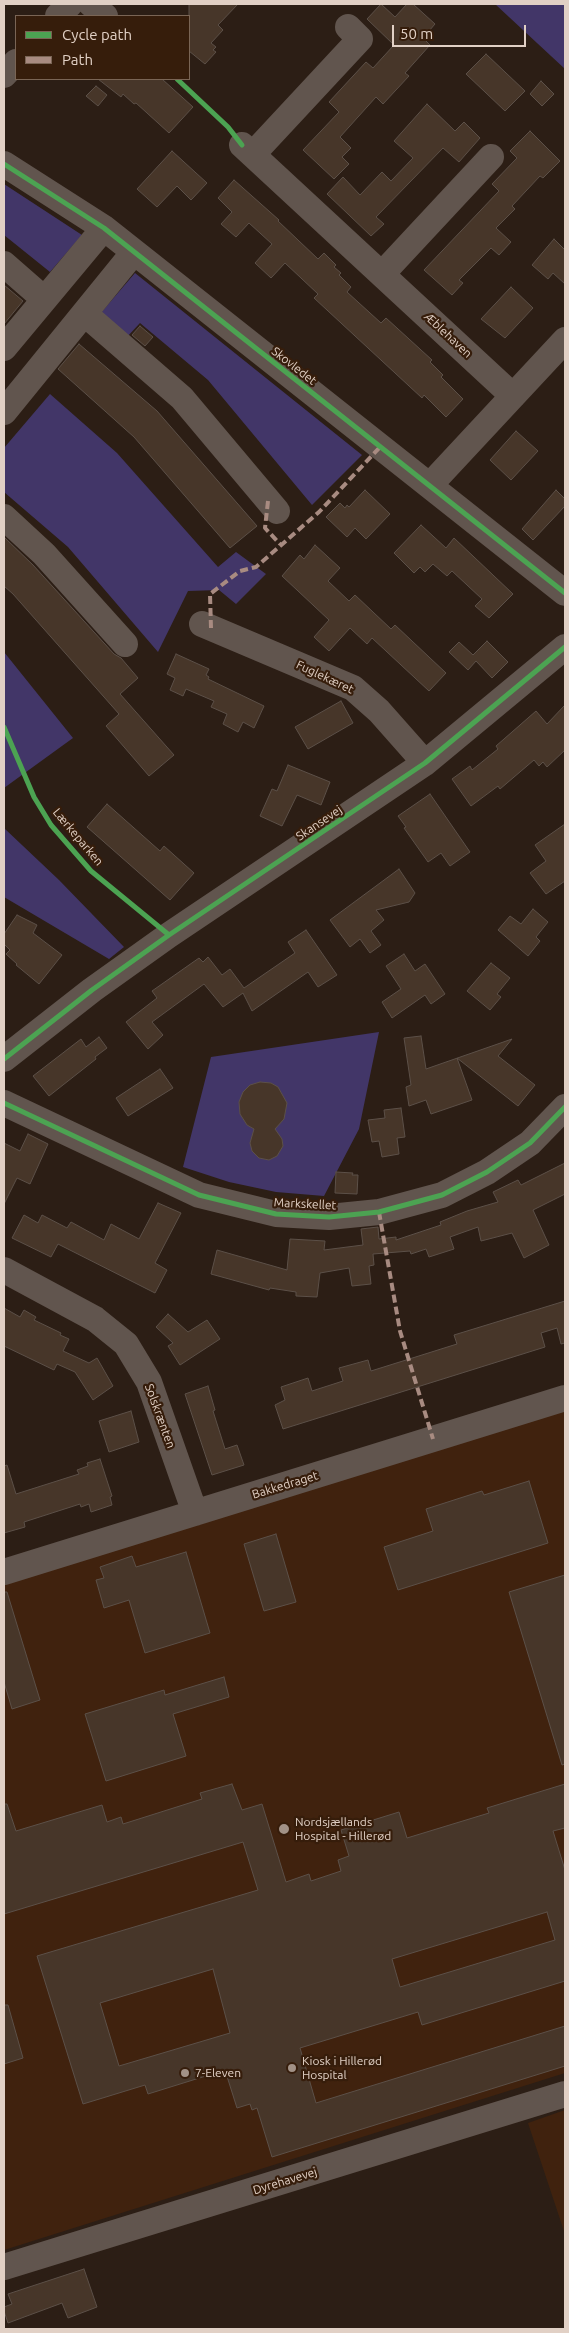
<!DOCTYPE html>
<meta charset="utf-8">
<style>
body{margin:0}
#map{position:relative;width:569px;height:2333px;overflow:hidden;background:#2c1e15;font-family:Ubuntu,sans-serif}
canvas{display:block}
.frame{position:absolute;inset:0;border:5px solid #e1d0c5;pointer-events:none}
.legend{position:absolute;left:15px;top:15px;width:175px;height:65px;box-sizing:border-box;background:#361d0b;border:1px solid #7a6555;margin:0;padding:6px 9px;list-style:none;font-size:15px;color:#e1d0c5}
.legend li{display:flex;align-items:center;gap:10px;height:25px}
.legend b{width:25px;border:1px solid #7a6555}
.scale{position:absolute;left:392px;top:25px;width:134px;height:22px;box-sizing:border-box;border:2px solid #e1d0c5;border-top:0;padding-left:6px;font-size:15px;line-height:18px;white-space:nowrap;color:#e1d0c5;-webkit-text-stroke:4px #361d0b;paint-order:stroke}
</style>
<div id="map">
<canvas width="569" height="2333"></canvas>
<div class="frame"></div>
<ul class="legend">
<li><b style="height:6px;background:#4ca352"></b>Cycle path</li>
<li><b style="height:6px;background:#a88b81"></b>Path</li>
</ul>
<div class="scale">50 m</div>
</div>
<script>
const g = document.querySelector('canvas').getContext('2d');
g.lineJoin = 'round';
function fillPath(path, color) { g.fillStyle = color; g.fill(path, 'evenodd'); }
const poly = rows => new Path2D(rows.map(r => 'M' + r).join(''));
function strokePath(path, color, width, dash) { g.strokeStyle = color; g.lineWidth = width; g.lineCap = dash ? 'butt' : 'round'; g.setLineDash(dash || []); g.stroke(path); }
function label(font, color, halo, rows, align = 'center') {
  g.font = font + ' Ubuntu,sans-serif'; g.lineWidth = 4.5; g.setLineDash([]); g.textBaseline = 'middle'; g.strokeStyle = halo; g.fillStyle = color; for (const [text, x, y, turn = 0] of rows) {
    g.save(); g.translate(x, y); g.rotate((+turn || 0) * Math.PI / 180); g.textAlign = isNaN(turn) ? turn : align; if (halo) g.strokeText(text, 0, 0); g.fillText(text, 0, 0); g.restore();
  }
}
const built = poly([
 [565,1408,565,2073,4,2250,4,1584],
 [565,2110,565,2234,528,2123]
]);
const green = poly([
 [495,4,565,4,565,69],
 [4,184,82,235,50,272,4,235],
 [135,273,362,455,312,505,208,380,140,323,126,338,99,315],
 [50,394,117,453,218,567,236,552,266,574,236,604,219,590,188,591,158,652,68,547,4,492,4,448],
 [4,652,73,738,4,788],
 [4,828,59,880,124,947,109,959,4,897],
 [379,1032,359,1129,324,1196,276,1192,229,1182,183,1167,211,1057]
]);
const building = poly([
 [189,4,238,4,218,25,223,30,211,43,216,47,213,50,216,52,205,64,189,51,189,4],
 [381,4,395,17,407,4,413,4,435,24,423,38,430,45,405,73,409,76,383,104,376,97,340,137,351,148,342,157,349,164,334,179,303,150,339,112,329,102,366,62,373,68,394,45,367,19,381,4],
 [486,54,525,91,505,111,466,74,486,54],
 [98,79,162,79,193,107,169,133,136,103,134,104,123,94,121,97,98,79],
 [541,81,554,94,542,106,530,94,541,81],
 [96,86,107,95,98,106,86,96,96,86],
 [427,104,455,131,464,122,480,138,459,162,443,148,376,217,384,224,371,236,327,194,343,177,360,195,382,172,391,181,413,158,394,141,427,104],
 [530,131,560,161,543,178,540,176,512,206,515,209,496,228,511,242,499,255,491,248,459,280,463,283,452,295,424,270,499,191,492,184,517,158,510,151,530,131],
 [172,151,207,183,191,200,177,186,157,207,137,189,172,151],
 [234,180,279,220,278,221,318,259,324,253,336,265,334,267,341,273,339,275,351,287,347,292,381,323,386,318,432,360,430,362,443,375,441,377,463,399,446,417,424,395,422,398,314,298,318,294,285,263,271,278,255,263,272,244,249,223,236,237,221,224,232,212,218,198,234,180],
 [554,239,565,250,565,284,553,273,548,279,532,265,554,239],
 [4,285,23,301,4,324,4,285],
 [511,287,533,308,505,338,481,319,511,287],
 [140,326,153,337,145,346,132,335,140,326],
 [79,344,157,411,257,526,230,548,134,437,58,369,79,344],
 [516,431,538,451,511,480,490,460,516,431],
 [365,490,390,514,366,539,355,528,347,537,326,517,340,503,345,508,347,505,349,507,365,490],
 [556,490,565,499,565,506,533,540,522,529,556,490],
 [421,525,446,548,454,538,513,594,489,618,475,606,482,599,452,571,447,576,433,564,425,572,420,567,414,573,394,553,421,525],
 [4,537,33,565,114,654,121,658,138,678,120,694,174,755,149,776,106,726,119,714,13,594,4,586,4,537],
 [315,545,340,568,328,581,349,601,355,595,391,629,395,625,446,673,429,691,372,638,367,644,350,628,329,651,314,637,329,620,282,576,300,555,304,559,315,545],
 [487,641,508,662,492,678,476,661,468,670,449,652,459,642,473,655,487,641],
 [176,654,209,669,206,675,209,677,208,679,264,706,254,728,243,722,238,732,223,724,227,714,211,707,214,701,186,689,183,696,170,690,175,678,167,674,176,654],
 [341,701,353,723,308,749,295,727,341,701],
 [565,705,565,750,547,767,543,762,539,766,534,760,500,789,498,786,471,806,452,779,470,766,472,770,498,749,496,746,536,711,547,724,565,705],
 [288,765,330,782,321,805,297,795,282,826,260,816,272,789,277,791,288,765],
 [430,794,470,852,450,866,441,853,428,862,404,828,406,827,398,816,430,794],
 [107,804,160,851,164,846,194,873,170,900,87,827,107,804],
 [565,824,565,881,546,894,530,873,546,861,535,845,565,824],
 [399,869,415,893,409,902,376,910,384,920,371,931,381,945,370,953,360,939,350,947,330,920,399,869],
 [533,909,548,922,536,937,540,941,528,956,498,930,510,916,521,924,533,909],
 [17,915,37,925,33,933,62,955,39,984,16,965,17,964,6,954,10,950,4,944,4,934,17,915],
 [306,930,337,975,318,987,308,972,252,1011,243,993,223,1007,204,984,152,1022,163,1035,148,1049,126,1022,157,998,152,991,199,958,203,962,208,957,222,975,230,969,244,988,295,953,288,942,306,930],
 [404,954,415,971,425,964,445,994,431,1004,425,995,392,1018,382,1002,401,989,386,966,404,954],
 [491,963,510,978,497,994,501,997,490,1010,467,991,491,963],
 [421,1036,426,1069,512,1039,498,1056,535,1085,518,1106,457,1058,472,1100,431,1114,426,1100,409,1106,406,1087,411,1085,404,1038,421,1036],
 [99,1037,107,1048,95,1057,96,1059,49,1096,33,1076,81,1039,86,1047,99,1037],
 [160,1069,173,1088,128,1116,116,1098,160,1069],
 [260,1082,271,1083,278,1087,287,1103,284,1119,275,1129,282,1139,283,1146,277,1156,269,1160,259,1158,252,1151,250,1143,254,1129,247,1125,240,1114,239,1102,243,1092,250,1085,260,1082],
 [401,1108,405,1137,397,1138,399,1154,382,1157,379,1141,372,1142,368,1120,385,1118,384,1110,401,1108],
 [28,1134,48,1144,30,1184,17,1178,4,1204,4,1143,20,1151,28,1134],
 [565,1163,565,1194,533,1210,549,1245,524,1258,512,1233,481,1241,478,1227,450,1237,454,1249,429,1257,426,1249,411,1254,410,1251,373,1254,374,1265,369,1266,371,1284,352,1286,349,1268,320,1273,317,1297,296,1296,296,1292,270,1288,269,1290,211,1274,217,1250,287,1270,290,1239,325,1241,324,1250,363,1245,361,1229,378,1227,379,1239,396,1237,396,1240,441,1225,440,1222,467,1211,498,1202,493,1192,518,1180,521,1185,565,1163],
 [336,1172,353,1173,352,1175,358,1175,357,1194,335,1193,336,1172],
 [158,1203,181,1213,155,1263,167,1270,155,1293,58,1244,51,1257,12,1238,24,1215,38,1223,42,1215,67,1228,71,1222,104,1240,111,1224,139,1239,158,1203],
 [565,1301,565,1343,561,1344,557,1328,541,1333,545,1347,283,1429,275,1405,285,1400,281,1387,308,1378,312,1391,343,1381,339,1368,368,1360,371,1371,457,1344,454,1335,565,1301],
 [4,1308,20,1317,24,1310,36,1317,34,1320,61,1333,60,1335,69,1339,63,1351,89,1363,97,1358,113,1386,93,1400,75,1372,57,1364,54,1370,4,1346,4,1308],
 [168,1314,188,1332,207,1320,220,1339,180,1365,168,1346,173,1343,156,1327,168,1314],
 [208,1386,215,1410,213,1411,225,1449,237,1445,244,1465,212,1475,185,1394,208,1386],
 [131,1411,139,1442,109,1452,99,1421,131,1411],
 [100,1459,112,1496,110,1497,112,1505,91,1512,89,1504,81,1507,80,1504,24,1522,25,1527,4,1533,4,1466,7,1465,16,1494,79,1474,77,1470,88,1466,87,1463,100,1459],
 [529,1481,548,1543,398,1590,384,1547,433,1531,426,1509,482,1491,484,1495,529,1481],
 [276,1534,296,1602,264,1611,244,1544,276,1534],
 [186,1552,210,1633,145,1653,129,1600,104,1608,96,1580,104,1578,100,1567,132,1556,136,1567,186,1552],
 [565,1575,565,1764,562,1765,509,1592,565,1575],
 [4,1592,7,1592,40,1700,12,1709,4,1682,4,1592],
 [224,1677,229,1697,173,1714,186,1756,106,1781,85,1714,164,1690,165,1695,224,1677],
 [232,1784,242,1810,262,1804,286,1882,309,1874,311,1881,341,1871,338,1860,349,1856,341,1830,399,1812,407,1838,489,1813,487,1808,565,1784,565,1828,553,1831,565,1870,565,1981,422,2025,418,2012,300,2048,316,2103,565,2026,565,2066,272,2157,257,2108,252,2110,250,2104,237,2108,225,2070,148,2094,145,2085,83,2104,37,1956,258,1890,243,1842,4,1914,4,1804,7,1804,16,1831,102,1805,107,1822,121,1817,123,1824,202,1799,200,1793,232,1784],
 [547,1912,555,1940,400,1987,392,1959,547,1912],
 [213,1969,230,2033,119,2066,100,2003,213,1969],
 [4,2005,8,2005,23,2058,4,2064,4,2005],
 [84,2269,97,2307,68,2318,62,2303,8,2323,4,2311,4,2307,12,2304,8,2294,84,2269]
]);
const minor = poly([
 [91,4,105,16],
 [58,16,70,4],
 [4,75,16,62],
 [242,145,513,396],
 [253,154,360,39,348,27],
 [4,164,104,228,565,593],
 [4,264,44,299],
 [382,274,491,157],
 [85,314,182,398,277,511],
 [4,348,104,228],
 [4,412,134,252],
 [430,485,565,340],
 [4,517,44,554,125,644],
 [202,624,353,688,379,711,425,763],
 [4,1059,92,990,169,935,425,763,565,647],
 [4,1103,199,1195,276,1214,329,1217,379,1212,442,1195,487,1172,530,1143,565,1107],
 [4,1270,95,1319,126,1344,149,1382,195,1513],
 [4,1572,565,1398],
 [4,2267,565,2094]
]);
const quiet = poly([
 [268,501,265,528,280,544],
 [211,628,210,594,240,571,256,567,319,512,381,446],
 [379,1212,400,1331,433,1439]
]);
const cycleway = poly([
 [177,79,228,127,242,145],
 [4,164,104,228,565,593],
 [4,727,34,797,51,825,91,871,169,935],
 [4,1059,92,990,169,935,425,763,565,647],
 [4,1103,199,1195,276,1214,329,1217,379,1212,442,1195,487,1172,530,1143,565,1107]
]);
const markers = [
 [284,1829,6,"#a29287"],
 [292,2068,5,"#a29287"],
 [185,2073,5,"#a29287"]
];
const streetNames = [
 ["Æblehaven",448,335,43],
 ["Skovledet",294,366,38],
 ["Fuglekæret",325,677,25],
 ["Skansevej",319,823,-34],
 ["Lærkeparken",78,837,50],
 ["Markskellet",305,1204,3],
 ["Solskrænten",160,1416,70],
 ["Bakkedraget",285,1485,-17],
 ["Dyrehavevej",285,2181,-17]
];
const poiNames = [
 ["Nordsjællands",295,1822],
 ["Hospital - Hillerød",295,1836],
 ["Kiosk i Hillerød",302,2061],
 ["Hospital",302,2075],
 ["7-Eleven",195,2073]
];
fillPath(built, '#40220e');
fillPath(green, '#423668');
fillPath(building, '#473629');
strokePath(building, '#5c5048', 1);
strokePath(minor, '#61554e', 26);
strokePath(quiet, '#a88b81', 4, [8, 4]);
strokePath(cycleway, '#4ca352', 5);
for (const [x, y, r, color] of markers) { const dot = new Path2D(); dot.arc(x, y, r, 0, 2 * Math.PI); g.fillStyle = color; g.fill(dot); strokePath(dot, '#361d0b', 2); }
label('12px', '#e1d0c5', '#361d0b', streetNames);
label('12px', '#e1d0c5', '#361d0b', poiNames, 'left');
</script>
